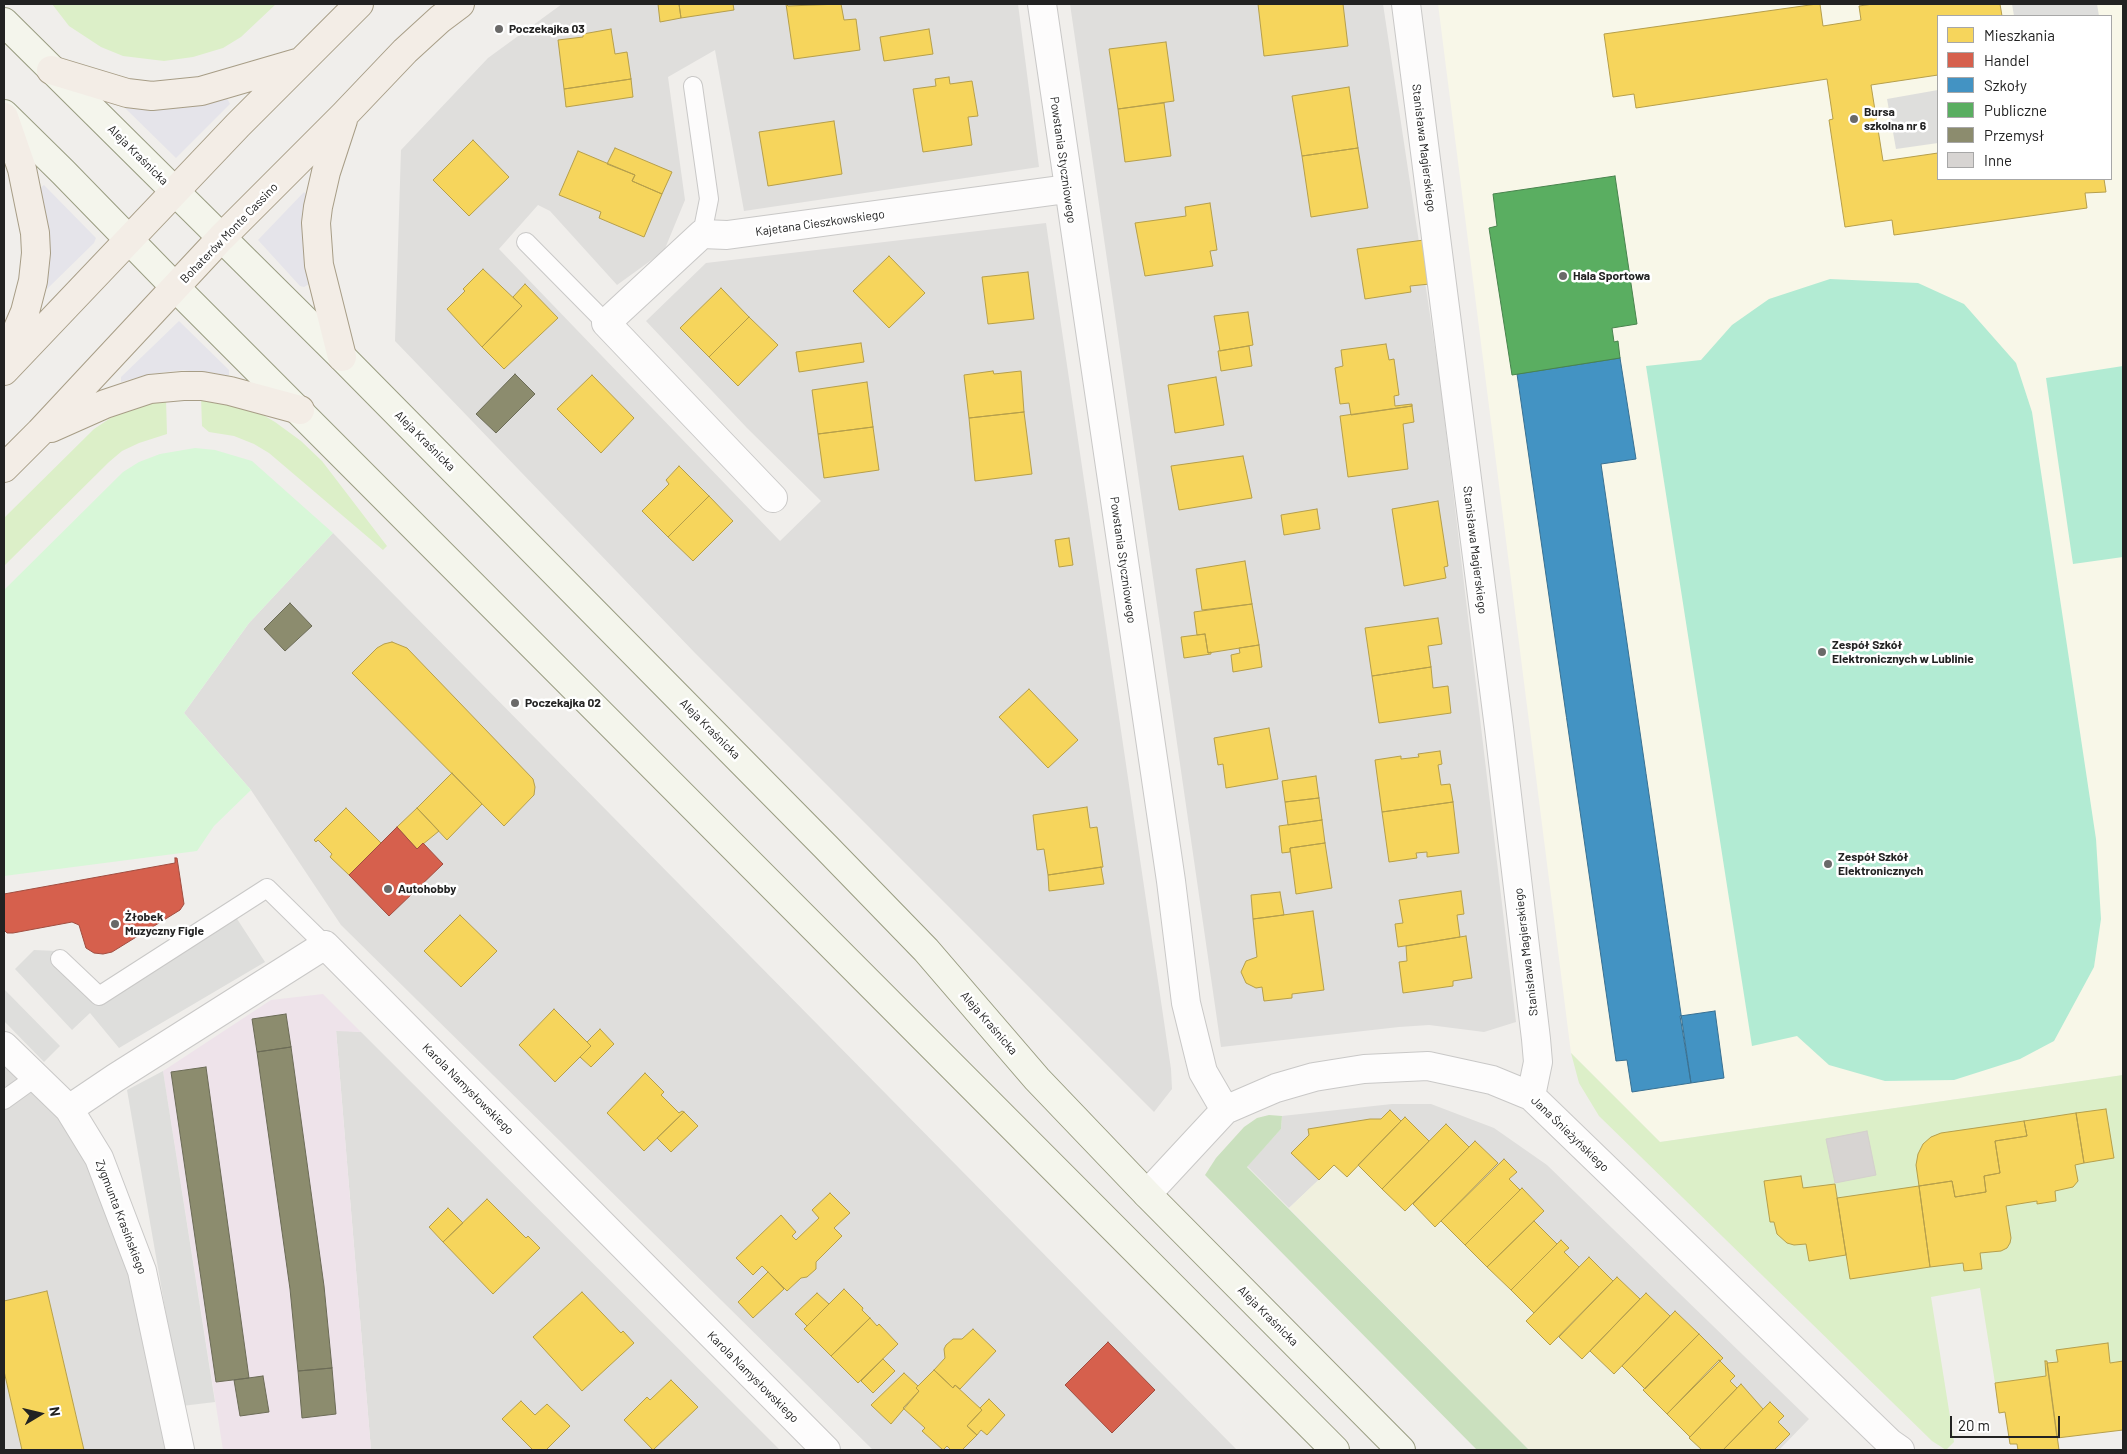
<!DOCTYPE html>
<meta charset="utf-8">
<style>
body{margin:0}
#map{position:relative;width:2127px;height:1454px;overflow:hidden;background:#f0eeeb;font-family:Barlow,sans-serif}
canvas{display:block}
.frame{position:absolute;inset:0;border:5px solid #222;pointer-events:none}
.legend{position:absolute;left:1937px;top:15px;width:175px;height:165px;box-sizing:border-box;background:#fff;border:1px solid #a7a7a7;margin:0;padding:6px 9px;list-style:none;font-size:15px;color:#222}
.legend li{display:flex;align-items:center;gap:10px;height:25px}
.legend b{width:25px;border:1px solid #a7a7a7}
.north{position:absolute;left:15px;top:1389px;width:50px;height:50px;-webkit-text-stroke:4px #fff;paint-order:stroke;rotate:81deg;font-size:14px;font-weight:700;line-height:20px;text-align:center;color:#222}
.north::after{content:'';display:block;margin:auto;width:18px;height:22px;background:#222;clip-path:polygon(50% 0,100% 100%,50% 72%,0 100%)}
.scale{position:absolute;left:1950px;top:1416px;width:110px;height:22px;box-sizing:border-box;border:2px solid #222;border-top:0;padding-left:6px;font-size:15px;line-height:18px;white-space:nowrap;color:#222;-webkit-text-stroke:4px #fff;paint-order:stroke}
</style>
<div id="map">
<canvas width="2127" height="1454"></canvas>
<div class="frame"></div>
<ul class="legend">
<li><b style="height:14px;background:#f6d55c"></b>Mieszkania</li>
<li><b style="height:14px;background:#d6604d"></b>Handel</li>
<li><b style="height:14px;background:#4393c3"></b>Szkoły</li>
<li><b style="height:14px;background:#5aae61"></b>Publiczne</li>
<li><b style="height:14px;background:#8c8c6e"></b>Przemysł</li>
<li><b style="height:14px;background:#d7d4d2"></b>Inne</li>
</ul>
<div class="north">N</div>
<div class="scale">20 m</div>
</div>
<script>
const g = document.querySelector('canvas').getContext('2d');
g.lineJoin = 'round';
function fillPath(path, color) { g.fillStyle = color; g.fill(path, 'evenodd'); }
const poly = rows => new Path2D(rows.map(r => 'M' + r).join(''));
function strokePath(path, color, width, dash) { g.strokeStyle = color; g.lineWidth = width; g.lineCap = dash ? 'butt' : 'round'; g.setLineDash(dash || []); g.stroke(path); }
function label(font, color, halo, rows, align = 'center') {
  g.font = font + ' Barlow,sans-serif'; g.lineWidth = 5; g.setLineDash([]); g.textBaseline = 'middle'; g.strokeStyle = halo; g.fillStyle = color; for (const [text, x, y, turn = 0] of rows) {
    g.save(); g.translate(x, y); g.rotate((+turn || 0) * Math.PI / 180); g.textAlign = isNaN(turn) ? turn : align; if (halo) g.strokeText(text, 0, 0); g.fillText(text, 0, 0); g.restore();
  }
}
const residential = poly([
 [139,4,261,4,141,5],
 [562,4,1018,4,1039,167,744,211,715,50,668,77,685,200,664,251,617,285,550,211,538,205,499,249,780,541,821,501,747,428,646,321,706,263,1046,223,1171,1069,1172,1089,1154,1112,695,653,395,341,401,150,488,58],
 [1070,4,1383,4,1440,381,1516,1022,1484,1032,1429,1025,1399,1027,1221,1047],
 [333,533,1237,1450,873,1450,341,925,251,790,184,713,249,623],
 [336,1030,361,1032,780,1450,371,1450],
 [4,1050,99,1158,180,1450,84,1450,47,1291,4,1301],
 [1392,1104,1431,1104,1494,1128,1547,1165,1809,1419,1779,1450,1702,1450,1621,1366,1614,1374,1550,1345,1526,1321,1534,1313,1441,1221,1405,1211,1382,1189,1347,1177,1334,1166,1289,1208,1247,1166,1281,1129,1282,1116],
 [4,1371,22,1450,4,1450]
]);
const industrial = poly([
 [323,994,361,1032,336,1031,371,1450,223,1450,163,1071,271,1000]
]);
const education = poly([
 [1438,4,2123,4,2123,1075,1660,1142,1571,1053],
 [1938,16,2111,16,2111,179,1938,179]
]);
const religious = poly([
 [2012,4,2097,4,2099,16,2014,16],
 [1938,90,1938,143,1896,149,1887,99],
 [230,908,265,962,119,1048,90,1013,72,1030,15,969,34,950,57,951,100,985],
 [4,989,60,1046,44,1062,4,1021],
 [163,1071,215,1402,182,1406,127,1090]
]);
const farmland = poly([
 [1334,1165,1347,1177,1358,1165,1405,1211,1413,1204,1435,1226,1441,1221,1534,1313,1526,1322,1550,1345,1559,1337,1581,1359,1590,1351,1614,1374,1622,1366,1702,1450,1529,1450,1289,1208]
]);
const grass = poly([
 [52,4,141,5,276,4,241,37,223,48,193,57,164,61,123,56,101,47,69,26],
 [201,397,251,408,275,422,301,441,322,461,387,546,383,550,269,453,254,444,234,436,209,432,202,426],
 [166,399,167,434,139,443,122,451,109,462,4,566,4,518,94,429,115,415,132,407],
 [1571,1053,1660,1142,2123,1075,2123,1361,2110,1363,2108,1344,2058,1362,2045,1361,2046,1376,1995,1383,1980,1288,1931,1297,1954,1442,1946,1450,1932,1441,1599,1116,1579,1083]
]);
const forest = poly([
 [1269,1115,1282,1116,1281,1129,1247,1167,1529,1450,1477,1450,1205,1175,1216,1158,1244,1127,1257,1118]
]);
const park = poly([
 [195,448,215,450,252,461,333,533,249,623,184,713,251,790,214,826,197,851,4,876,4,590,123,472,139,462,160,454]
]);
const pitch = poly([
 [1830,279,1918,283,1964,304,2016,363,2032,412,2096,839,2101,919,2094,967,2054,1041,2020,1059,1954,1080,1885,1081,1829,1065,1797,1036,1752,1046,1646,366,1701,360,1732,325,1769,299],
 [2123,366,2123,557,2073,564,2046,378]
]);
const plaza = poly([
 [227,98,230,104,176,158,125,108,125,106,181,108],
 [44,185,96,238,94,243,47,289,45,286,39,189],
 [304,192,306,194,303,222,304,259,309,281,309,284,304,287,300,286,258,240],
 [179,321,229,370,229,375,227,377,183,370,150,374,121,382,121,377]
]);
const homes = poly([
 [658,4,679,4,681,18,660,22,658,4],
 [679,4,733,4,734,10,681,18,679,4],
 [786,4,788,6,841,4,844,20,856,19,860,50,794,59,786,4],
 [1258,4,1343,4,1348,46,1264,56,1258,4],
 [1817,4,1820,4,1823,26,1861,20,1859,6,1873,4,2000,4,2002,16,1938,16,1938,75,1871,85,1883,161,1938,153,1938,179,2104,179,2106,192,2085,193,2087,208,1894,235,1892,220,1845,227,1829,120,1833,119,1827,79,1636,108,1634,94,1613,97,1604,34,1817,4],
 [611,29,615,54,627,52,631,79,564,89,558,40,583,37,583,34,611,29],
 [929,29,933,54,884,61,880,37,929,29],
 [1166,42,1174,101,1118,109,1109,49,1166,42],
 [949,77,950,84,972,81,978,116,968,117,972,145,923,152,913,89,936,86,935,79,949,77],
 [631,79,633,97,566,107,564,89,631,79],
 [1349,87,1358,148,1302,156,1292,96,1349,87],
 [1164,103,1171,156,1125,162,1118,109,1164,103],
 [834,121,842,174,768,186,759,132,834,121],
 [473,140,509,177,469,216,433,180,473,140],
 [615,148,672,172,662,194,632,181,635,175,607,164,615,148],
 [1358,148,1368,208,1311,217,1302,156,1358,148],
 [578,151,635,175,632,181,662,194,644,237,599,218,601,212,559,195,578,151],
 [1210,203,1217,250,1210,251,1213,266,1145,276,1135,223,1186,216,1185,207,1210,203],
 [1424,240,1430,284,1410,286,1411,292,1365,299,1357,249,1424,240],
 [889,256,925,293,889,328,853,291,889,256],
 [483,269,522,306,482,347,447,309,465,291,463,289,483,269],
 [1028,272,1034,319,988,324,982,277,1028,272],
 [525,284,558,318,504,369,482,347,522,306,513,297,525,284],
 [721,288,749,317,709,357,680,328,721,288],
 [1248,312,1253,345,1220,351,1214,316,1248,312],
 [749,317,778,345,738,386,709,357,749,317],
 [861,343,864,362,799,372,796,352,861,343],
 [1386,344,1389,360,1394,359,1399,395,1394,396,1395,406,1412,404,1412,406,1351,415,1349,403,1340,404,1335,368,1343,366,1341,350,1386,344],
 [1249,346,1252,366,1221,371,1218,351,1249,346],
 [993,371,994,374,1021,371,1024,412,969,418,964,375,993,371],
 [592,375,634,418,601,453,557,409,592,375],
 [1216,377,1224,425,1175,433,1168,385,1216,377],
 [867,382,873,427,818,434,812,390,867,382],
 [1412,406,1414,422,1403,424,1408,469,1348,477,1340,416,1412,406],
 [1024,412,1032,474,975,481,969,418,1024,412],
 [873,427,879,470,824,478,818,434,873,427],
 [1243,456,1252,498,1179,510,1171,466,1243,456],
 [679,466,709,496,668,537,642,511,669,484,666,480,679,466],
 [709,496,733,521,693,561,668,537,709,496],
 [1438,501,1448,566,1444,567,1446,578,1404,586,1392,509,1438,501],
 [1317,509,1320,529,1284,535,1281,515,1317,509],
 [1069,538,1073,565,1059,567,1055,540,1069,538],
 [1245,561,1252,604,1202,610,1196,569,1245,561],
 [1252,604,1259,645,1208,653,1205,634,1197,635,1194,612,1252,604],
 [1438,618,1442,644,1428,646,1431,667,1372,676,1365,628,1438,618],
 [1205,634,1208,653,1211,652,1211,654,1184,658,1181,637,1205,634],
 [392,642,407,648,533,779,535,787,534,795,504,826,352,673,377,648,384,644,392,642],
 [1259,645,1262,667,1233,672,1231,655,1240,653,1239,648,1259,645],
 [1431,667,1433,688,1448,686,1451,713,1379,723,1372,676,1431,667],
 [1029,689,1078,740,1048,768,999,717,1029,689],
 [1269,728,1278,779,1226,788,1223,764,1218,765,1214,738,1269,728],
 [1440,751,1442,764,1438,765,1441,785,1450,784,1453,802,1382,812,1375,760,1401,756,1401,759,1419,757,1418,754,1440,751],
 [452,773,482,804,447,840,417,808,452,773],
 [1316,776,1319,798,1285,802,1282,781,1316,776],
 [1319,798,1322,820,1288,825,1285,802,1319,798],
 [1453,802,1459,853,1427,857,1427,852,1416,853,1417,858,1389,862,1382,812,1453,802],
 [1087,807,1090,828,1097,827,1103,867,1048,875,1044,849,1037,850,1033,815,1087,807],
 [346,808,381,843,349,875,330,857,332,854,318,840,316,842,314,840,346,808],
 [417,808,439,831,417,849,397,827,417,808],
 [1322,820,1325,843,1290,848,1290,852,1282,853,1279,826,1322,820],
 [1325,843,1332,888,1296,894,1290,848,1325,843],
 [1101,867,1104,884,1049,891,1048,875,1101,867],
 [1461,891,1464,914,1457,915,1460,937,1398,947,1395,924,1403,923,1399,900,1461,891],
 [1280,892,1284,915,1253,919,1251,895,1280,892],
 [1313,911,1324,990,1292,994,1292,998,1264,1001,1262,987,1256,988,1246,983,1241,972,1246,961,1257,957,1253,919,1313,911],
 [460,915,497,951,461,987,424,951,460,915],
 [1466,936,1472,978,1453,981,1453,986,1403,993,1399,962,1407,961,1406,946,1466,936],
 [554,1009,591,1046,555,1082,519,1045,554,1009],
 [600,1029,614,1044,591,1067,580,1057,591,1046,587,1042,600,1029],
 [645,1073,664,1092,661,1095,679,1113,682,1111,684,1112,644,1151,607,1113,645,1073],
 [2106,1109,2114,1158,2084,1163,2076,1113,2106,1109],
 [1390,1110,1401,1121,1347,1177,1334,1165,1319,1180,1291,1153,1309,1135,1308,1129,1370,1119,1381,1119,1390,1110],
 [684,1112,698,1126,671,1152,657,1138,684,1112],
 [2076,1113,2084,1163,2075,1165,2078,1181,2073,1187,2055,1191,2056,1201,2037,1204,2037,1201,2006,1206,2011,1238,2010,1243,2007,1248,2001,1251,1980,1253,1982,1269,1964,1271,1963,1263,1930,1267,1919,1186,1952,1181,1955,1197,1986,1192,1984,1176,2000,1173,1995,1141,2027,1136,2024,1121,2076,1113],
 [1405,1117,1429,1141,1382,1189,1358,1165,1405,1117],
 [2024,1121,2027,1136,1995,1141,2000,1173,1984,1176,1986,1192,1955,1197,1952,1181,1919,1186,1916,1165,1918,1154,1923,1144,1931,1137,1941,1133,2024,1121],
 [1446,1124,1469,1147,1405,1211,1382,1189,1446,1124],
 [1475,1141,1498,1163,1435,1227,1413,1204,1475,1141],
 [1504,1159,1517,1172,1509,1179,1520,1190,1465,1245,1441,1221,1504,1159],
 [1801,1176,1803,1188,1835,1184,1846,1255,1809,1261,1806,1244,1794,1245,1787,1243,1777,1234,1774,1222,1770,1222,1764,1181,1801,1176],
 [1919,1186,1930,1267,1850,1279,1837,1198,1919,1186],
 [1522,1188,1544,1211,1487,1267,1465,1245,1522,1188],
 [830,1193,850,1213,834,1228,842,1236,816,1262,816,1269,807,1277,801,1278,787,1291,762,1266,753,1275,736,1258,781,1215,796,1232,792,1236,796,1240,819,1218,812,1210,830,1193],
 [487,1199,526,1238,528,1236,540,1248,493,1294,443,1242,487,1199],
 [448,1208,463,1223,443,1242,429,1227,448,1208],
 [1534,1221,1557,1244,1511,1290,1487,1267,1534,1221],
 [1561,1240,1569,1248,1564,1252,1579,1267,1534,1313,1511,1290,1561,1240],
 [1589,1257,1613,1281,1550,1345,1526,1321,1589,1257],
 [768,1272,784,1289,753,1318,738,1302,768,1272],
 [1617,1277,1640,1299,1582,1359,1559,1337,1617,1277],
 [844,1289,863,1308,862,1310,870,1318,831,1356,804,1329,844,1289],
 [47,1291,84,1450,22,1450,4,1371,4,1301,47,1291],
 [582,1292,621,1333,623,1331,634,1343,582,1391,533,1337,582,1292],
 [817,1293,829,1304,807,1326,795,1314,817,1293],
 [1646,1293,1670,1316,1614,1374,1590,1351,1646,1293],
 [1675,1311,1699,1334,1645,1389,1622,1366,1675,1311],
 [870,1318,877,1326,879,1324,898,1344,858,1383,831,1356,870,1318],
 [973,1329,996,1351,960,1389,955,1385,953,1388,934,1370,945,1358,944,1349,946,1345,953,1339,962,1339,973,1329],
 [1699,1334,1723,1358,1667,1414,1643,1390,1699,1334],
 [2108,1343,2110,1363,2123,1361,2123,1430,2057,1438,2047,1363,2058,1362,2056,1350,2108,1343],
 [883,1359,895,1371,873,1393,861,1381,883,1359],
 [1719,1360,1735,1376,1730,1381,1737,1388,1690,1437,1667,1414,1719,1360],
 [2045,1361,2047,1361,2059,1450,2018,1450,2017,1444,2010,1444,2005,1412,1999,1413,1995,1383,2046,1376,2045,1361],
 [934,1370,953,1388,955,1385,982,1410,967,1426,977,1435,962,1450,951,1450,947,1446,943,1450,922,1431,925,1428,903,1408,919,1391,916,1388,934,1370],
 [904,1373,918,1386,916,1388,919,1391,891,1424,871,1405,904,1373],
 [671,1380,698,1407,653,1450,624,1420,647,1397,650,1400,671,1380],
 [1741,1384,1763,1409,1723,1450,1702,1450,1689,1438,1741,1384],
 [989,1399,1005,1415,987,1435,981,1430,977,1435,967,1426,982,1410,980,1408,989,1399],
 [521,1401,535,1415,547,1404,570,1426,546,1450,533,1450,502,1419,521,1401],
 [1770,1402,1784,1416,1778,1422,1790,1434,1774,1450,1723,1450,1770,1402]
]);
const shops = poly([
 [397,827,417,849,423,843,443,864,389,916,349,875,397,827],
 [175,858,177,858,184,904,180,910,112,952,103,954,94,953,86,948,79,925,72,922,13,933,7,933,4,930,4,894,175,863,175,858],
 [1108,1342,1155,1390,1112,1433,1065,1385,1108,1342]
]);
const schools = poly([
 [1620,358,1636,459,1601,464,1691,1083,1632,1092,1627,1060,1616,1061,1517,374,1620,358],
 [1715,1011,1724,1078,1691,1083,1680,1016,1715,1011]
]);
const public = poly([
 [1615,176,1637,324,1612,328,1614,342,1618,341,1620,358,1512,375,1489,228,1497,226,1493,194,1615,176]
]);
const industry = poly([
 [515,374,535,394,496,433,476,414,515,374],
 [290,603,312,626,285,651,264,629,290,603],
 [286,1014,291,1047,257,1052,252,1019,286,1014],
 [291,1047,324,1286,332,1368,298,1371,290,1289,257,1052,291,1047],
 [206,1067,249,1378,216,1382,171,1072,206,1067],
 [332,1368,336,1414,302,1418,298,1371,332,1368],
 [263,1376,269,1412,240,1416,234,1380,263,1376]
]);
const building = poly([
 [1867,1131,1876,1175,1835,1183,1826,1139,1867,1131]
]);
const service = poly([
 [693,86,709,199,702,234],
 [526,242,606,323],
 [60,959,99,996,267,888,325,945],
 [4,1100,36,1077]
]);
const minor = poly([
 [1042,4,1171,881,1186,1003,1203,1072,1225,1110],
 [1406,4,1499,728,1536,1039,1538,1062,1531,1096],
 [773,498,606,323,702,234,727,235,1067,189],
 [4,1046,69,1109,99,1158,142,1271,180,1450],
 [69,1109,115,1078,325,945,826,1450],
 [1147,1194,1225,1110,1276,1088,1314,1077,1364,1069,1428,1066,1492,1080,1531,1096,1890,1443,1900,1450]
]);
const secondary = poly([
 [4,22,342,357,825,846,926,950,1037,1079,1147,1194,1401,1450],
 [4,114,63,172,176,288,1335,1450]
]);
const primary = poly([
 [51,70,127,93,152,96,201,91,297,63],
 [4,117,22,169,35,233,36,253,33,281,25,312,4,361],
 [342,357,319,265,316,223,318,207,326,172,343,120],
 [4,371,238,125,359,4],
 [51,428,105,404,150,389,183,386,202,386,230,391,300,410],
 [4,468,40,432,221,238,344,115,405,51,440,19,460,4]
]);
const markers = [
 [499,29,5,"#6a6968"],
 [1854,119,5,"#6a6968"],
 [1563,276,5,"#6a6968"],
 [1822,652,5,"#6a6968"],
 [515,703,5,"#6a6968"],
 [1828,864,5,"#6a6968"],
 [388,889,5,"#6a6968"],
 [115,924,5,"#6a6968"]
];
const poiNames = [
 ["Poczekajka 03",509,29],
 ["Bursa",1864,112],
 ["szkolna nr 6",1864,126],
 ["Hala Sportowa",1573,276],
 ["Zespół Szkół",1832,645],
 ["Elektronicznych w Lublinie",1832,659],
 ["Poczekajka 02",525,703],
 ["Zespół Szkół",1838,857],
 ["Elektronicznych",1838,871],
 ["Autohobby",398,889],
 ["Żłobek",125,917],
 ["Muzyczny Figle",125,931]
];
const streetNames = [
 ["Stanisława Magierskiego",1424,148,83],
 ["Aleja Kraśnicka",138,155,45],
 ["Powstania Styczniowego",1063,160,82],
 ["Kajetana Cieszkowskiego",820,223,-8],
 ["Bohaterów Monte Cassino",229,233,-46],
 ["Aleja Kraśnicka",425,441,45],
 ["Stanisława Magierskiego",1475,550,83],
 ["Powstania Styczniowego",1123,560,82],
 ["Aleja Kraśnicka",710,729,45],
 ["Stanisława Magierskiego",1526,952,-97],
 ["Aleja Kraśnicka",989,1023,49],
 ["Karola Namysłowskiego",468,1089,45],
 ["Jana Śnieżyńskiego",1570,1134,44],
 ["Zygmunta Krasińskiego",121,1217,69],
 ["Aleja Kraśnicka",1268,1316,45],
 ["Karola Namysłowskiego",753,1377,45]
];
fillPath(residential, '#dfdedc');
fillPath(industrial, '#eee3ea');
fillPath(education, '#f8f7e8');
fillPath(religious, '#dededc');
fillPath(farmland, '#f0f0de');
fillPath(grass, '#dcefc8');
fillPath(forest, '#cae0be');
fillPath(park, '#d8f7d8');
fillPath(pitch, '#b2ebd3');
fillPath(plaza, '#e5e4ea');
fillPath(homes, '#f6d55c');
strokePath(homes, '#b69f4b', 1);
fillPath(shops, '#d6604d');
strokePath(shops, '#a04d40', 1);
fillPath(schools, '#4393c3');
strokePath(schools, '#397193', 1);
fillPath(public, '#5aae61');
strokePath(public, '#49844e', 1);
fillPath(industry, '#8c8c6e');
strokePath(industry, '#6c6c57', 1);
fillPath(building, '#d7d4d2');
strokePath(building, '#d4d0cc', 1);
strokePath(service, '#c9c8c7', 20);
strokePath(minor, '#c9c8c7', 30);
strokePath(secondary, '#999c81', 30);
strokePath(primary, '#a79d86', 30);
strokePath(service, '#fdfcfc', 18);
strokePath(minor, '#fdfcfc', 28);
strokePath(secondary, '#f4f5ec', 28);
strokePath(primary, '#f3ede6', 28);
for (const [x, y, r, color] of markers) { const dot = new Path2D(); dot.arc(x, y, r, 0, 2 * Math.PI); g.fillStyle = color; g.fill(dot); strokePath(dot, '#fff', 2); }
label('bold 12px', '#222', '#fff', poiNames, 'left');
label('12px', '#222', '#fff', streetNames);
</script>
